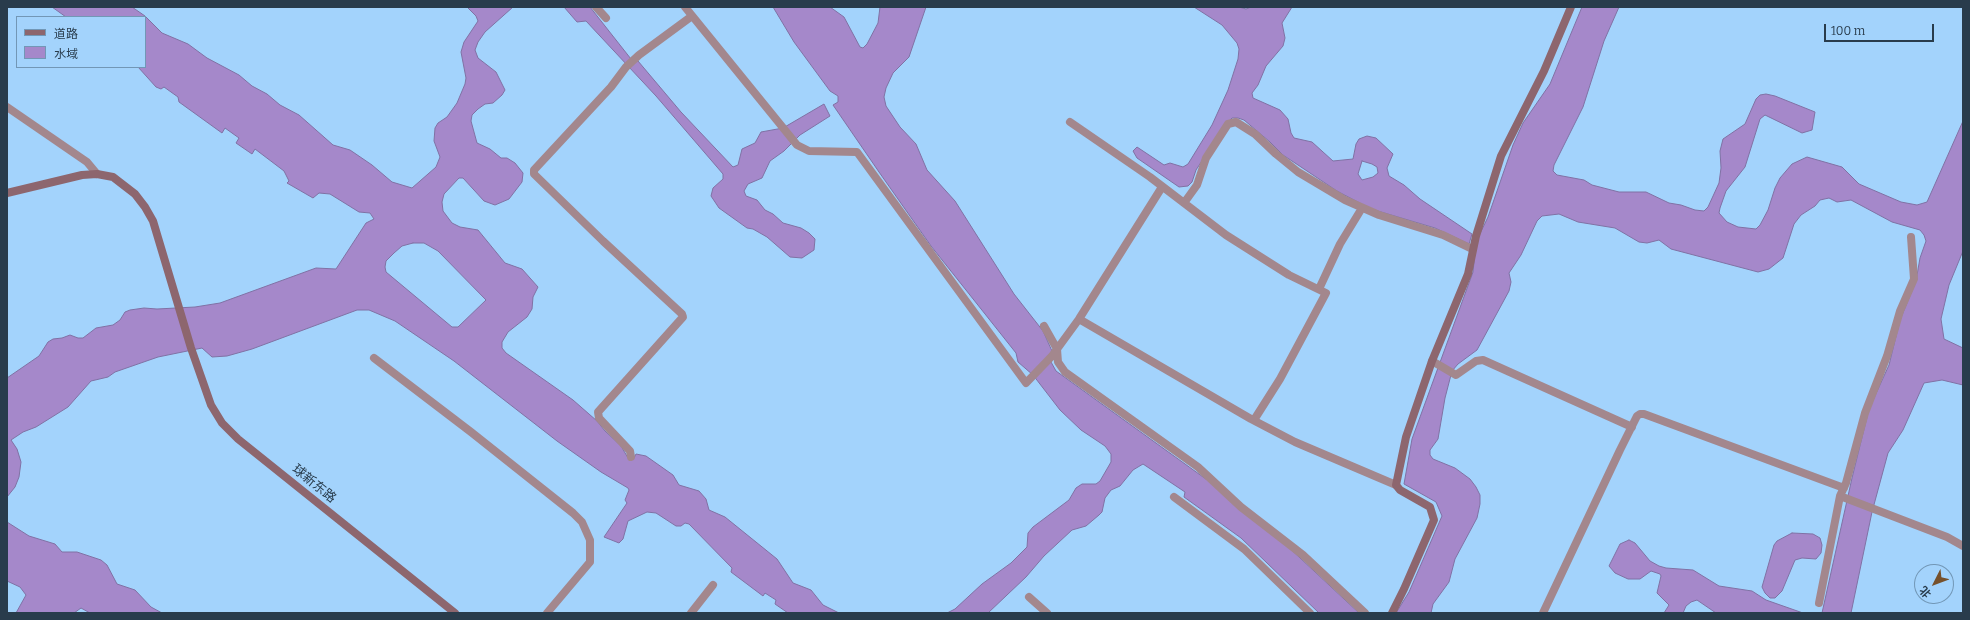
<!DOCTYPE html>
<meta charset="utf-8">
<style>
body{margin:0}
#map{position:relative;width:1970px;height:620px;overflow:hidden;background:#a3d3fc;font-family:Bitter,"Noto Sans SC",serif}
canvas{display:block}
.frame{position:absolute;inset:0;border:8px solid #293c4c;pointer-events:none}
.legend{position:absolute;left:16px;top:16px;width:130px;height:52px;box-sizing:border-box;background:#a3d3fc;border:1px solid #7297b6;margin:0;padding:5px 7px;list-style:none;font-size:12px;color:#293c4c}
.legend li{display:flex;align-items:center;gap:8px;height:20px}
.legend b{width:20px;border:1px solid #7297b6}
.north{position:absolute;left:1914px;top:564px;width:40px;height:40px;box-sizing:border-box;background:#a3d3fc;border:1px solid #7297b6;border-radius:50%;rotate:228deg;font-size:11px;font-weight:700;line-height:16px;text-align:center;color:#293c4c}
.north::after{content:'';display:block;margin:auto;width:14px;height:18px;background:#76512c;clip-path:polygon(50% 0,100% 100%,50% 72%,0 100%)}
.scale{position:absolute;left:1824px;top:24px;width:110px;height:18px;box-sizing:border-box;border:2px solid #293c4c;border-top:0;padding-left:5px;font-size:12px;line-height:14px;white-space:nowrap;color:#293c4c;-webkit-text-stroke:3px #a3d3fc;paint-order:stroke}
</style>
<div id="map">
<canvas width="1970" height="620"></canvas>
<div class="frame"></div>
<ul class="legend">
<li><b style="height:5px;background:#8d666e"></b>道路</li>
<li><b style="height:11px;background:#a588ca"></b>水域</li>
</ul>
<div class="north">北</div>
<div class="scale">100 m</div>
</div>
<script>
const g = document.querySelector('canvas').getContext('2d');
g.lineJoin = 'round';
function fillPath(path, color) { g.fillStyle = color; g.fill(path, 'evenodd'); }
const poly = rows => new Path2D(rows.map(r => 'M' + r).join(''));
function strokePath(path, color, width, dash) { g.strokeStyle = color; g.lineWidth = width; g.lineCap = dash ? 'butt' : 'round'; g.setLineDash(dash || []); g.stroke(path); }
function label(font, color, halo, rows, align = 'center') {
  g.font = font + ' Bitter,"Noto Sans SC",serif'; g.lineWidth = 4; g.setLineDash([]); g.textBaseline = 'middle'; g.strokeStyle = halo; g.fillStyle = color; for (const [text, x, y, turn = 0] of rows) {
    g.save(); g.translate(x, y); g.rotate((+turn || 0) * Math.PI / 180); g.textAlign = isNaN(turn) ? turn : align; if (halo) g.strokeText(text, 0, 0); g.fillText(text, 0, 0); g.restore();
  }
}
const water = poly([
 [52,7,132,7,145,16,162,33,188,44,207,58,239,75,252,86,267,94,280,105,299,115,333,145,350,150,372,165,392,182,412,188,436,167,440,157,434,141,435,128,438,123,447,117,457,103,465,84,466,78,461,52,464,42,478,21,476,16,467,7,513,7,485,32,478,42,475,50,478,58,496,72,505,90,502,95,493,103,485,104,478,109,472,115,471,121,477,143,490,149,501,158,507,158,515,163,523,173,522,182,509,199,495,205,484,201,463,178,459,178,444,194,442,202,443,211,452,223,460,227,478,230,505,263,522,269,538,287,533,297,532,309,527,317,508,332,502,342,502,348,506,353,573,400,597,421,605,431,621,446,628,458,634,458,636,454,646,456,673,475,679,485,699,491,706,499,709,510,725,517,777,559,793,583,811,590,823,605,839,613,788,613,775,604,776,600,765,593,763,596,731,572,732,568,689,524,685,523,681,526,676,526,656,513,647,512,628,521,623,539,619,543,604,537,627,503,625,500,629,490,628,488,601,472,557,441,454,361,395,321,369,310,357,310,252,349,227,356,212,357,202,348,158,357,115,372,108,377,91,381,68,407,36,427,23,432,11,440,17,449,21,462,19,477,15,487,7,497,7,378,39,356,48,342,53,339,62,338,70,335,78,338,83,338,96,328,113,325,120,320,125,312,130,310,144,308,157,309,195,307,220,303,316,268,336,269,366,223,374,219,370,213,359,212,330,194,319,193,313,198,287,183,289,181,284,171,255,149,252,154,236,143,239,138,225,128,222,133,179,102,178,97,164,87,161,89,156,87,138,67,145,67,145,17,66,17,52,7],
 [413,243,424,243,438,251,486,300,458,327,452,327,386,272,385,267,386,261,394,253,402,246,413,243],
 [564,7,590,7,631,59,638,61,681,112,733,167,738,165,742,149,755,143,761,132,783,128,824,104,830,116,800,135,784,151,770,161,762,178,748,184,744,191,746,196,757,200,765,210,773,214,783,223,801,228,809,233,815,239,814,250,802,258,790,257,767,237,753,229,747,228,719,208,711,196,713,188,723,179,723,174,656,96,586,21,577,22,564,7],
 [773,7,830,7,844,17,860,47,863,48,867,44,878,23,880,7,926,7,909,57,893,73,886,88,884,97,886,106,900,127,916,144,927,170,955,201,1014,294,1043,331,1052,351,1051,362,1056,371,1210,482,1284,543,1359,613,1319,613,1241,538,1184,497,1185,492,1143,464,1133,470,1120,486,1111,490,1105,498,1102,512,1099,515,1086,526,1072,530,1044,556,1026,577,988,613,947,613,955,609,982,584,1011,563,1027,547,1028,533,1033,527,1069,500,1076,488,1082,484,1096,484,1100,481,1111,462,1111,454,1105,446,1081,430,1060,410,1033,375,1018,362,1016,353,931,246,879,172,833,105,838,102,838,96,830,91,794,42,773,7],
 [1194,7,1239,7,1246,9,1251,7,1292,7,1282,23,1285,38,1283,46,1266,66,1258,85,1252,93,1253,98,1280,110,1288,119,1291,133,1294,138,1312,142,1333,161,1353,159,1356,144,1359,139,1367,136,1376,138,1393,154,1387,168,1389,176,1404,185,1420,199,1472,234,1469,244,1435,228,1371,209,1337,191,1283,155,1270,142,1244,120,1238,118,1232,118,1226,124,1196,170,1192,182,1188,186,1179,187,1137,158,1133,151,1137,147,1164,165,1170,163,1183,167,1188,164,1212,125,1228,90,1238,59,1239,49,1237,43,1222,25,1194,7],
 [1362,161,1372,164,1377,167,1378,173,1373,177,1362,180,1358,174,1362,161],
 [1582,7,1619,7,1604,41,1583,107,1554,165,1553,171,1557,175,1584,180,1592,185,1619,192,1646,192,1669,203,1681,205,1695,210,1704,211,1708,207,1719,183,1721,168,1720,151,1723,139,1745,124,1756,99,1760,95,1766,94,1775,96,1815,112,1812,130,1802,133,1765,115,1760,119,1745,167,1726,191,1720,208,1719,213,1727,222,1738,227,1756,229,1760,225,1768,210,1775,188,1780,178,1792,164,1807,157,1842,167,1859,184,1901,202,1917,205,1927,202,1963,121,1963,251,1949,285,1941,319,1944,339,1963,348,1963,385,1942,380,1924,383,1903,430,1888,453,1872,512,1851,613,1822,613,1852,478,1869,409,1889,365,1900,320,1916,281,1920,258,1926,241,1924,235,1920,230,1892,222,1851,200,1837,202,1829,198,1820,200,1815,206,1801,215,1794,224,1783,258,1769,269,1758,272,1671,249,1659,240,1647,243,1639,242,1615,228,1578,222,1559,214,1542,216,1537,221,1521,255,1509,273,1511,282,1509,291,1477,350,1458,364,1452,371,1445,398,1438,439,1430,450,1430,455,1433,459,1455,468,1470,479,1476,487,1480,495,1480,504,1477,518,1455,559,1449,582,1433,604,1431,613,1396,613,1409,592,1442,516,1436,502,1404,484,1412,439,1473,272,1476,242,1488,217,1513,145,1523,123,1550,84,1582,7],
 [7,522,29,536,55,544,62,552,77,552,101,560,107,565,117,584,135,590,151,607,162,613,90,613,81,608,74,613,16,613,26,595,20,587,7,581,7,522],
 [1792,533,1813,534,1820,538,1822,545,1821,553,1816,559,1802,558,1795,560,1782,591,1775,598,1770,598,1765,593,1762,587,1774,545,1777,541,1792,533],
 [1629,540,1635,543,1650,561,1659,566,1666,568,1693,570,1719,586,1752,591,1766,600,1803,613,1716,613,1697,600,1691,602,1686,606,1683,613,1664,613,1669,605,1657,593,1661,576,1660,574,1651,571,1640,579,1628,579,1615,573,1609,566,1620,544,1629,540]
]);
const street = poly([
 [596,7,606,18],
 [685,7,797,145,809,151,857,152,1026,383,1052,356,1079,319,1162,187],
 [7,107,87,162,97,174],
 [1070,122,1150,177,1226,235,1289,275,1326,293,1280,379,1254,420],
 [1184,203,1197,185,1206,158,1228,124,1236,122,1255,134,1276,154,1298,172,1345,200,1379,215,1443,235,1472,249],
 [1319,289,1340,244,1362,208],
 [1079,319,1251,419,1295,442,1396,485],
 [1044,326,1057,349,1058,362,1065,372,1198,467,1241,507,1303,555,1365,613],
 [374,358,471,432,573,513,582,522,590,540,590,562,547,613],
 [1432,361,1456,375,1476,361,1483,360,1632,427],
 [631,457,630,451,599,418,598,412,683,317,682,314,603,241,534,174,534,170,611,87,626,67,639,55,692,16],
 [1840,496,1947,537,1963,546],
 [1174,497,1244,549,1310,613],
 [1029,597,1047,613],
 [1819,603,1840,496,1846,483,1865,413,1887,356,1900,311,1914,279,1911,237],
 [691,613,713,585],
 [1543,613,1620,450,1637,416,1640,414,1644,414,1844,488]
]);
const secondary = poly([
 [7,193,82,175,97,174,113,177,135,194,145,207,153,221,191,348,211,405,222,423,238,439,455,613],
 [1392,613,1404,589,1434,520,1430,507,1400,490,1396,485,1406,437,1432,361,1468,274,1476,236,1501,156,1544,71,1571,7]
]);
const streetNames = [
 ["球新东路",314,484,39]
];
fillPath(water, '#a588ca');
strokePath(water, '#8071a4', 1);
strokePath(street, '#a3878d', 8);
strokePath(secondary, '#8d666e', 8);
label('13px', '#293c4c', '#a3d3fc', streetNames);
</script>
